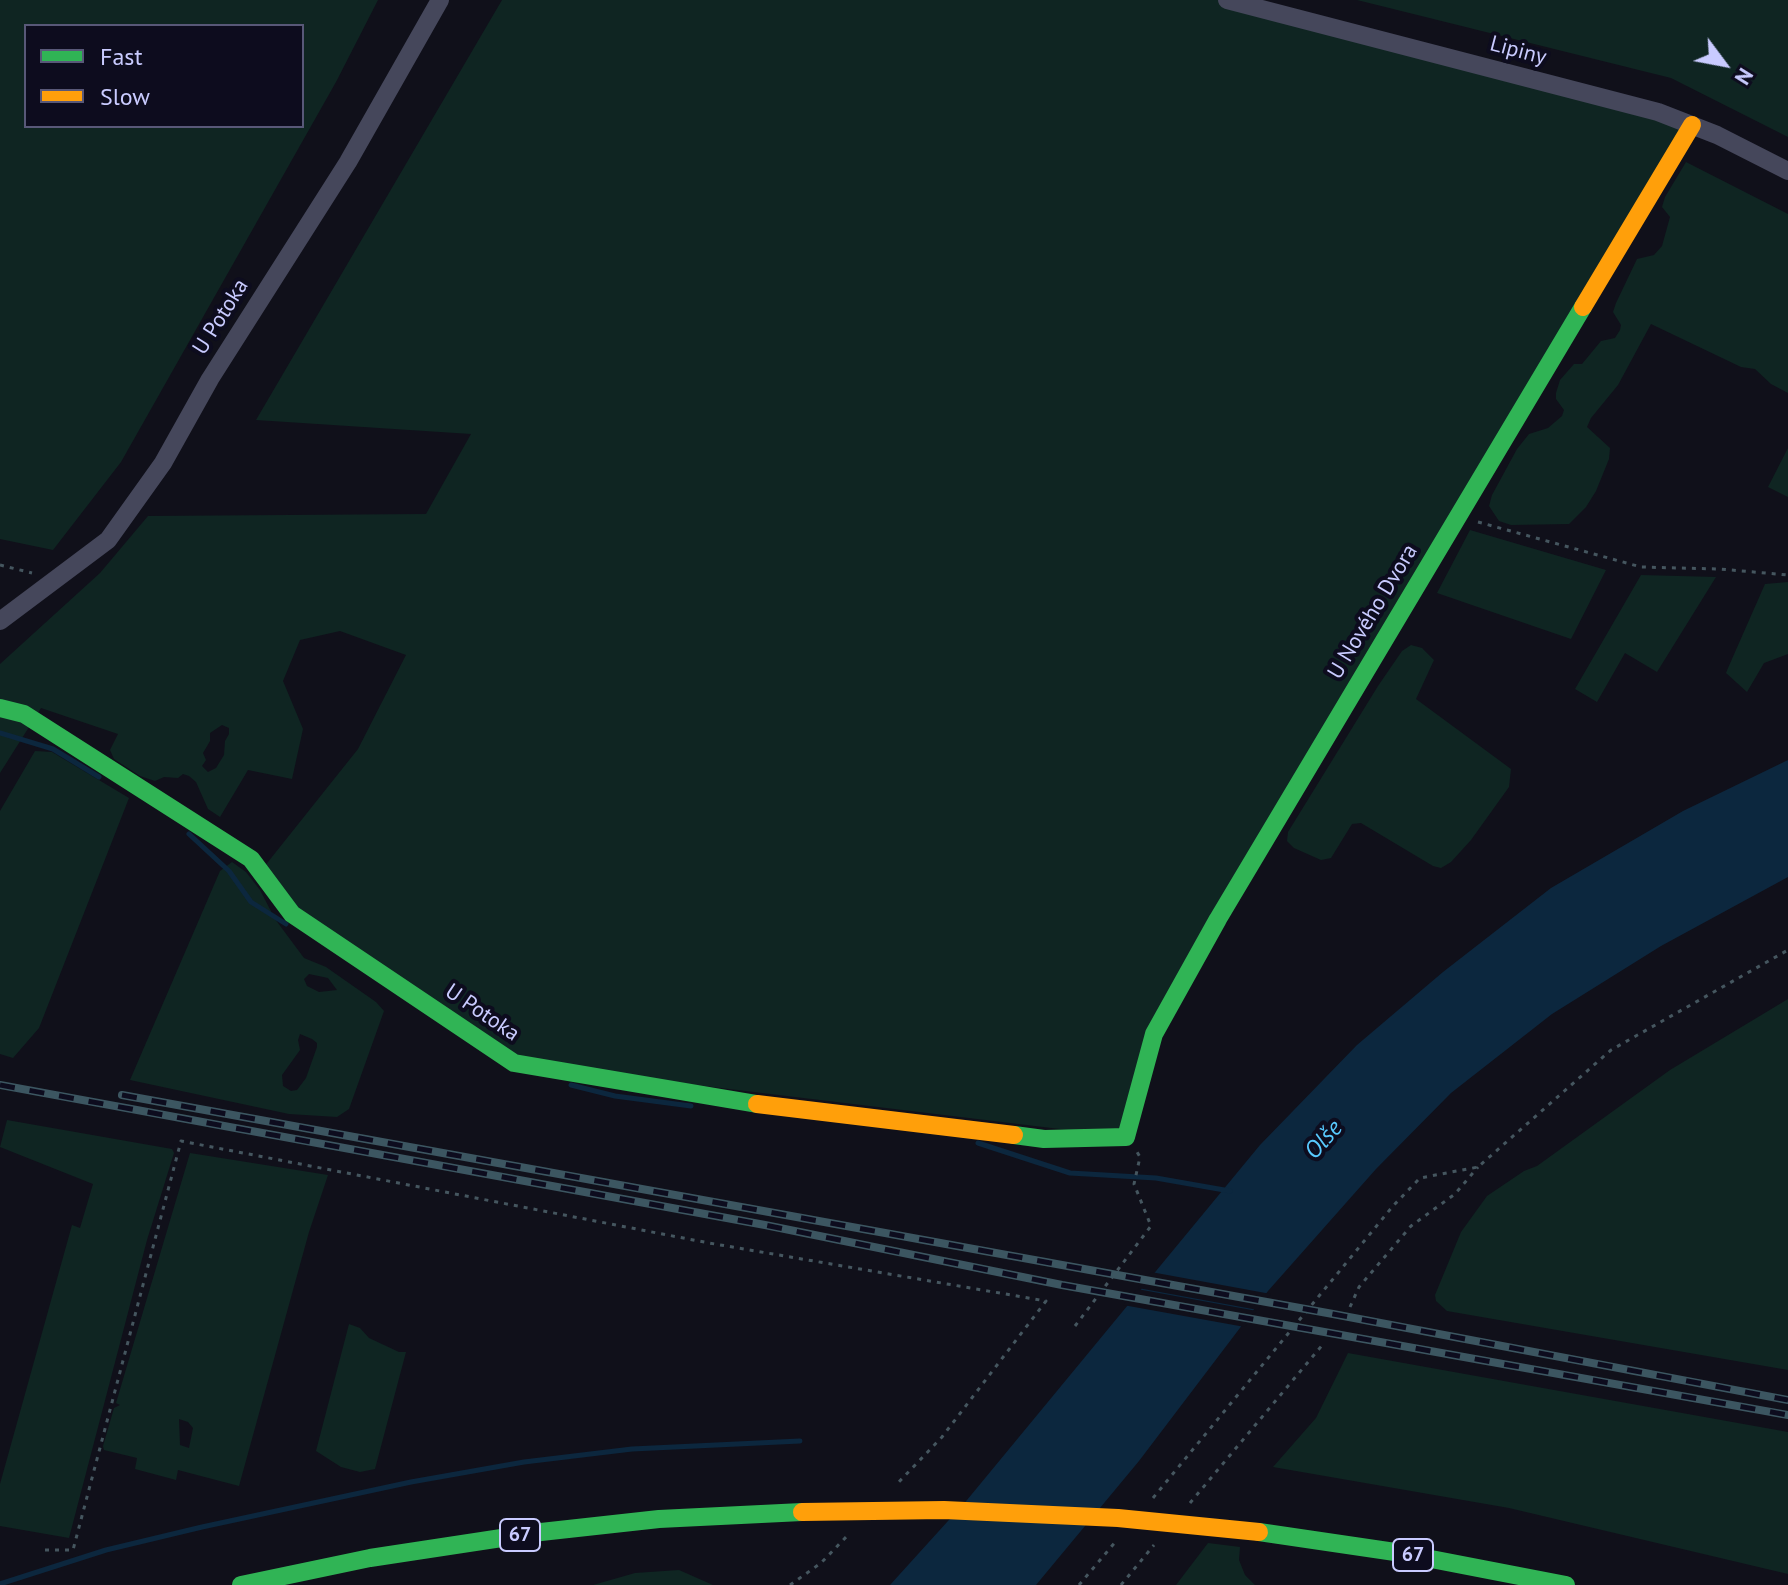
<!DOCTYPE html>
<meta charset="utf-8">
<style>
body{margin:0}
#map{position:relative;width:1788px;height:1585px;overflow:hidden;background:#10101a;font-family:"PT Sans",sans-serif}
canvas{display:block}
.legend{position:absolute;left:24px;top:24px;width:280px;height:104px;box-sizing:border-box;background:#0d0c1e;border:2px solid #585878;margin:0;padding:10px 14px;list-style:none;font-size:24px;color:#c9cbff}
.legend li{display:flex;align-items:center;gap:16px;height:40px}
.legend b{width:40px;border:2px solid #585878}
.north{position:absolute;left:1684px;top:24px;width:80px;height:80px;-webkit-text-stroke:6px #0d0c1e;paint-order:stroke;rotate:122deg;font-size:22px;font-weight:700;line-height:32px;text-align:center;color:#c9cbff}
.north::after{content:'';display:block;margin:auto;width:28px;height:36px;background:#c9cbff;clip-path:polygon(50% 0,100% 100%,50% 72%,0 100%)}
</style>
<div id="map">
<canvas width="1788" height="1585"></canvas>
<ul class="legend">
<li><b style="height:10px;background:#30b455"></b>Fast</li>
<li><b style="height:10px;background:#ff9f0a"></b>Slow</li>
</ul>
<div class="north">N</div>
</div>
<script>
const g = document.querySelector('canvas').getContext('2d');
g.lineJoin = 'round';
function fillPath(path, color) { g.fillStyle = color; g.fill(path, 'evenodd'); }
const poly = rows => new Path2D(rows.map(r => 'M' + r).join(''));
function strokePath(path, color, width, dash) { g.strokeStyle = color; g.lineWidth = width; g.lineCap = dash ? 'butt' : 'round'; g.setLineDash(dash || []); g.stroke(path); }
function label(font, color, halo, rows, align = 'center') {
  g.font = font + ' "PT Sans",sans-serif'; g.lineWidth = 8; g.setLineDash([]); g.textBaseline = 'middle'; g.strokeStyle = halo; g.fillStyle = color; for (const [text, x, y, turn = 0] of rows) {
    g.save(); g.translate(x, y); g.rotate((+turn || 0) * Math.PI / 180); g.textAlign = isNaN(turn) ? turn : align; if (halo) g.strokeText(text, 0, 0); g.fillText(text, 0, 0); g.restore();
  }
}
const green = poly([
 [0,0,378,0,336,82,121,462,53,550,0,539],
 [26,26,302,26,302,126,26,126],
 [502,0,1227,0,1692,125,1154,1034,1126,1137,514,1063,292,914,260,872,358,749,406,655,340,631,300,640,283,681,303,729,292,779,248,770,220,817,208,809,196,782,189,776,183,774,178,778,164,777,155,781,140,776,114,759,110,750,118,734,41,708,0,773,0,664,100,573,148,516,426,514,471,434,256,420],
 [222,725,229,728,229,734,225,741,224,755,216,768,208,772,202,766,206,760,203,753,210,741,210,733],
 [1357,0,1788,0,1788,137,1671,78],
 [1686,162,1788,214,1788,393,1771,384,1755,369,1741,367,1651,324,1618,385,1591,418,1587,427,1610,448,1609,459,1596,491,1586,507,1569,524,1511,525,1499,521,1489,506,1492,495,1517,449,1529,434,1548,428,1562,416,1564,410,1556,399,1556,393,1560,380,1574,364,1582,364,1601,341,1615,338,1620,330,1621,325,1613,312,1616,303,1637,259,1654,255,1662,246,1670,217,1662,207,1665,197],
 [1788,448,1788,497,1768,487],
 [1470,530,1606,570,1571,639,1437,593],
 [1641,575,1716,577,1657,672,1625,653,1597,702,1575,689],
 [1788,582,1788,654,1764,663,1747,692,1726,673,1728,668,1765,584],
 [1411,645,1422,648,1434,660,1416,699,1511,769,1509,787,1471,840,1451,862,1441,868,1433,866,1361,823,1352,824,1331,858,1321,860,1294,848,1287,841,1288,832,1378,686,1402,651],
 [35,751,52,752,129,798,39,1028,13,1058,0,1054,0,811],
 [232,862,246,872,260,890,275,919,304,958,326,967,376,1002,384,1011,349,1109,337,1117,289,1114,130,1080,220,871],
 [309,974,328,978,337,990,319,992,307,986,304,979],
 [300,1034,312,1039,317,1043,317,1047,306,1078,297,1090,291,1091,283,1086,282,1075,300,1050,298,1040],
 [1788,999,1788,1370,1447,1311,1436,1301,1435,1295,1461,1232,1487,1196,1524,1171,1537,1166,1670,1070],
 [7,1120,172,1149,174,1153,147,1240,69,1538,0,1526,0,1484,72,1225,80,1228,93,1184,0,1147],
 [190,1153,328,1175,309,1232,239,1486,178,1470,176,1480,135,1469,137,1458,104,1450,103,1446,114,1408,120,1405,116,1403],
 [179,1419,188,1422,193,1428,189,1448,180,1445],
 [349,1324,360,1328,369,1338,399,1352,406,1352,375,1469,360,1472,341,1467,316,1451],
 [1348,1353,1788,1432,1788,1574,1509,1508,1273,1467,1316,1418],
 [1208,1543,1240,1547,1239,1560,1245,1575,1255,1585,1176,1585],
 [679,1570,713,1585,593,1585,635,1573]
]);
const water = poly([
 [1788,760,1788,877,1661,946,1552,1014,1451,1093,1376,1169,1268,1291,1139,1461,1036,1585,890,1585,967,1500,1260,1145,1357,1045,1443,972,1551,888,1683,811]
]);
const pier = poly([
 [1151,1272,1271,1294,1258,1310,1138,1288],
 [1137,1289,1257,1311,1245,1327,1123,1305]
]);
const stream = poly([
 [0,733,53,749,99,777],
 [189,834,229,871,251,902,286,924],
 [571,1085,615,1096,691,1106],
 [978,1143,1070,1173,1156,1178,1230,1191],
 [0,1584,106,1550,202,1527,411,1482,524,1462,632,1449,800,1441]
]);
const path = poly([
 [1478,522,1641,567,1720,569,1788,575],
 [0,565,32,573],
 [1350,1307,1359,1287,1411,1226,1455,1194,1478,1167],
 [1075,1326,1151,1226,1134,1184,1140,1157,1137,1152],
 [1153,1498,1393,1206,1420,1178,1478,1167,1611,1050,1788,950],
 [1190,1503,1324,1343],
 [45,1550,73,1550,181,1141,709,1243,1046,1301,942,1437,895,1486],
 [790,1585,821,1563,848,1535],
 [1079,1585,1117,1540],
 [1121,1585,1154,1545]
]);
const street = poly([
 [1227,0,1658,112,1717,135,1788,171],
 [0,621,108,540,163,463,210,379,348,162,440,0]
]);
const fast = poly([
 [0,708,24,714,251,859,292,914,514,1063,757,1104],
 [1014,1135,1044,1139,1126,1137,1154,1034,1218,919,1583,307],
 [1259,1532,1395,1552,1566,1585],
 [241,1585,370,1558,541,1532,659,1519,802,1512]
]);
const slow = poly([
 [1583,307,1692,125],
 [757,1104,1014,1135]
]);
const rail = poly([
 [0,1085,765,1225,1062,1285,1788,1415],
 [122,1095,1333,1314,1788,1400]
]);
const slowBridge = poly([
 [802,1512,944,1510,1118,1518,1259,1532]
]);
const shields = [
 [520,1535,40],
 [1413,1555,40]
];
const shieldNames = [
 ["67",520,1535],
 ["67",1413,1555]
];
const streetNames = [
 ["Lipiny",1518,51,15],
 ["U Potoka",221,317,-58],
 ["U Nového Dvora",1373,612,-59],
 ["U Potoka",482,1013,34]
];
const waterNames = [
 ["Olše",1324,1140,-48]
];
fillPath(green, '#0f2522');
fillPath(water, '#0c273e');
fillPath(pier, '#10101a');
strokePath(stream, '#0c273e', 5);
strokePath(path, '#45565f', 3, [4, 6]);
strokePath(street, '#45475b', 18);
strokePath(fast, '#30b455', 18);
strokePath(slow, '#ff9f0a', 18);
strokePath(rail, '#3c5661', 8);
strokePath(rail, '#0d0c1e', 5, [15]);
strokePath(slowBridge, '#ff9f0a', 18);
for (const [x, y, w] of shields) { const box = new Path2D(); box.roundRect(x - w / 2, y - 16, w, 32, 6); g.fillStyle = '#0d0c1e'; g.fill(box); strokePath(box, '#c9cbff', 2); }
label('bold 20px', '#c9cbff', null, shieldNames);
label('22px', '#c9cbff', '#0d0c1e', streetNames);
label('italic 24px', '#58c9fe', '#0d0c1e', waterNames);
</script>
